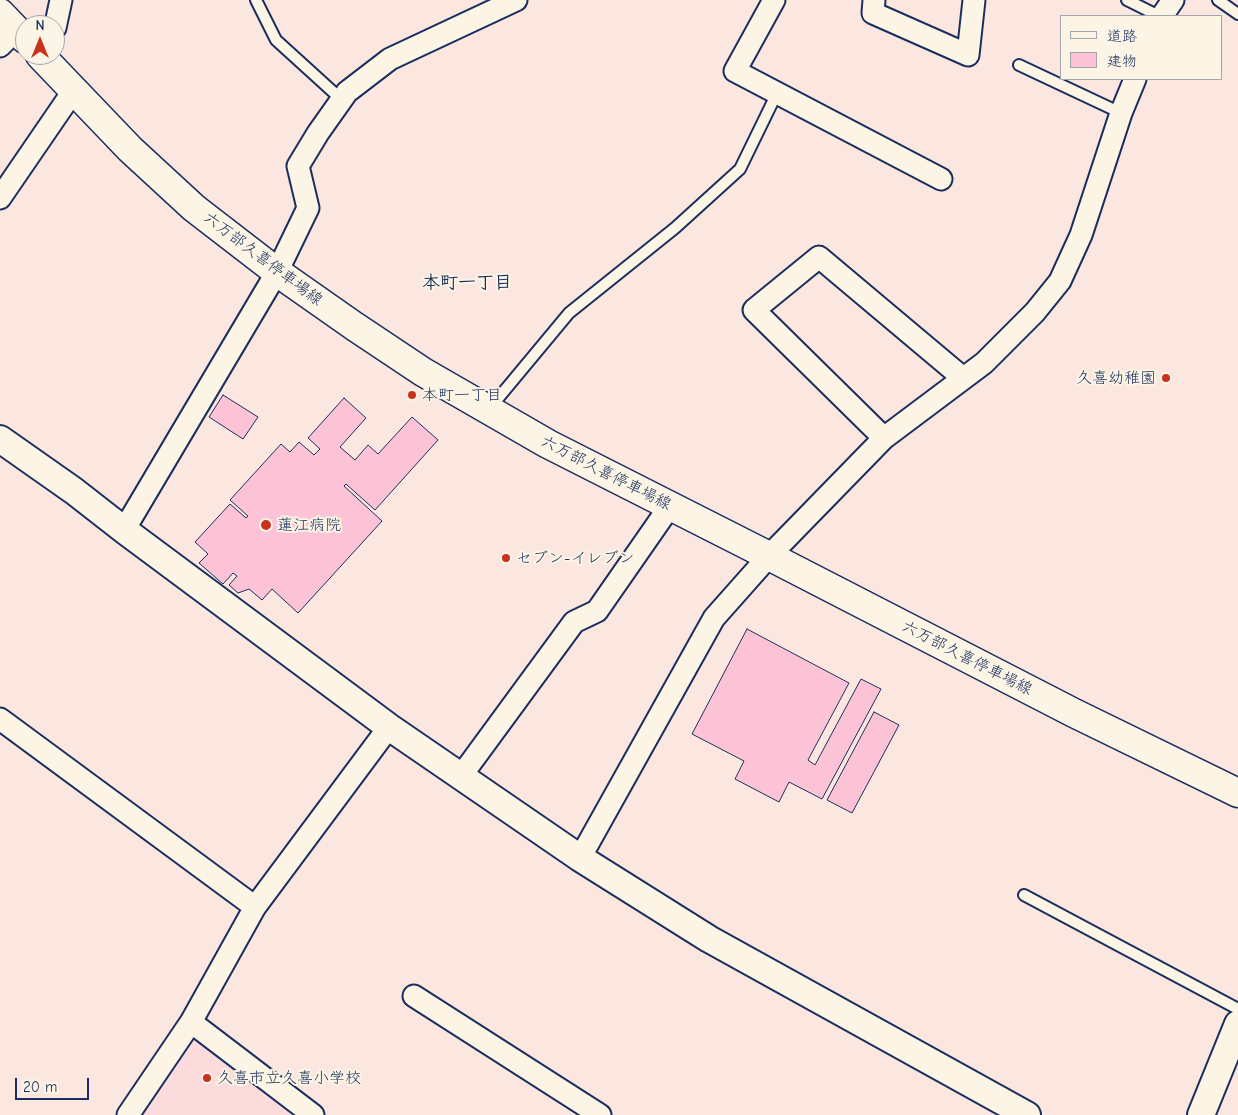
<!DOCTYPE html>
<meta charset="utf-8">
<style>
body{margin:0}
#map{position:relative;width:1238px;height:1115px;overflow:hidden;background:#fce6e0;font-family:"Comic Neue","Klee One",sans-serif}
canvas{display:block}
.legend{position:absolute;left:1060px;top:15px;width:162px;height:65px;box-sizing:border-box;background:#fcf5e5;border:1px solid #a2a6af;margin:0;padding:6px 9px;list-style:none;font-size:15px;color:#1b2f5e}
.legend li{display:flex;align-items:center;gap:10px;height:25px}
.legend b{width:25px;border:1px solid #a2a6af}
.north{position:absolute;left:15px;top:15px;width:50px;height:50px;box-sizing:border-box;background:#fcf5e5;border:1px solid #a2a6af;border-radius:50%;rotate:0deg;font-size:14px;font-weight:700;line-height:20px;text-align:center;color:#1b2f5e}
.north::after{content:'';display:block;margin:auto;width:18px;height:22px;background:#c8321e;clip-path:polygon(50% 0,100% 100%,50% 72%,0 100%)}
.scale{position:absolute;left:15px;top:1078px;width:74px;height:22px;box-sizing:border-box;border:2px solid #1b2f5e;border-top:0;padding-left:6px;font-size:15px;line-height:18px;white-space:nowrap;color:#1b2f5e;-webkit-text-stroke:4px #fcf5e5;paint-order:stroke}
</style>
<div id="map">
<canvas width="1238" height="1115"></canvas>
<ul class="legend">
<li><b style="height:6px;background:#fcf5e5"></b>道路</li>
<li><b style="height:14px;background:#fcc2d6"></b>建物</li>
</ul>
<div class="north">N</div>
<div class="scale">20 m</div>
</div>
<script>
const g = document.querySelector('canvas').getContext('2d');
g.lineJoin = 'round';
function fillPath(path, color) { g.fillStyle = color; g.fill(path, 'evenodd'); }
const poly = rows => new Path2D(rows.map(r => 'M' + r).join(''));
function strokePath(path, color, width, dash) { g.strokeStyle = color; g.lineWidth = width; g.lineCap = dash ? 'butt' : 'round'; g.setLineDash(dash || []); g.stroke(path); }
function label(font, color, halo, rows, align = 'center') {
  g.font = font + ' "Comic Neue","Klee One",sans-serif'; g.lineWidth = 4; g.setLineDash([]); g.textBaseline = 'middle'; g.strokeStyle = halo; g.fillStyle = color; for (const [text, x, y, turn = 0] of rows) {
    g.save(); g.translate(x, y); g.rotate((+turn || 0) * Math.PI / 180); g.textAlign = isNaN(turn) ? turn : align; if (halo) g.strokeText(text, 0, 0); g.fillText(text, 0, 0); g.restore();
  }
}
const built = poly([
 [187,1040,199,1040,301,1115,139,1115]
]);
const building = poly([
 [223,395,258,417,243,439,209,417,223,395],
 [344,398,366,418,340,447,355,460,368,445,378,454,412,417,438,440,375,510,346,484,344,486,382,521,298,613,272,589,262,600,249,589,238,593,229,585,237,576,233,573,223,584,199,563,208,554,195,542,230,504,246,518,248,516,230,500,281,444,290,452,299,442,314,455,320,449,308,438,344,398],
 [747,629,849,683,808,760,815,765,861,679,881,689,822,799,789,782,779,802,735,779,744,761,692,734,747,629],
 [874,712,899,725,852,813,827,800,874,712]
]);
const service = poly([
 [256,0,276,40,342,100],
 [1127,0,1159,16],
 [1218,0,1238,14],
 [1019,65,1121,113],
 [490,408,569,313,675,228,740,169,777,93],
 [1024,895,1238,1009]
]);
const minor = poly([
 [774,0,735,71,941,179],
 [874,0,873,13,968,55,974,0],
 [1162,16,1173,0],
 [55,28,61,0],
 [0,46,16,30],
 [0,198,74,90],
 [884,438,754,310,819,257,963,378],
 [124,530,277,272,308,208,298,166,318,133,347,92,390,59,516,0],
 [0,719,255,907],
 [461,776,574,622,597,611,670,506],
 [580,858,714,618,769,556,884,438,984,363,1035,312,1060,281,1081,235,1121,113,1135,79],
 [414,996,600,1115],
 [191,1022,313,1115],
 [128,1115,191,1022,255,907,389,727]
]);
const tertiary = poly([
 [0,439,74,491,124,530,389,727,580,858,709,939,1027,1115],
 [1201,1115,1238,1024]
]);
const secondary = poly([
 [0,13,25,39],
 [40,55,130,149,194,208,277,272,354,326,423,372,548,444,769,556,1074,713,1238,793]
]);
const markers = [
 [1166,378,5,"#c8321e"],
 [412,395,5,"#c8321e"],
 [266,525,6,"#c8321e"],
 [506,558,5,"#c8321e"],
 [207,1078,5,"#c8321e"]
];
const streetNames = [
 ["六万部久喜停車場線",263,259,37],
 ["六万部久喜停車場線",606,473,27],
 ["六万部久喜停車場線",967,658,27]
];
const poiNames = [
 ["久喜幼稚園",1156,378,"right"],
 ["本町一丁目",422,395],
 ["蓮江病院",277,525],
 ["セブン-イレブン",516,558],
 ["久喜市立久喜小学校",217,1078]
];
const neighbourhoodNames = [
 ["本町一丁目",467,283]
];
fillPath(built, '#fcdbdd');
fillPath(building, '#fcc2d6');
strokePath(building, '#1b2f5e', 1);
strokePath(service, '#1b2f5e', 14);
strokePath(minor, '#1b2f5e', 25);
strokePath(tertiary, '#1b2f5e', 30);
strokePath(secondary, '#1b2f5e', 31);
strokePath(service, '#fcf5e5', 10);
strokePath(minor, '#fcf5e5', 21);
strokePath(tertiary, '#fcf5e5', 26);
strokePath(secondary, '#fcf5e5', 28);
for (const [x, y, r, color] of markers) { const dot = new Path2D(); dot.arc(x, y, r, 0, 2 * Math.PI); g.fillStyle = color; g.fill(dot); strokePath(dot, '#fcf5e5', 2); }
label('16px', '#1b2f5e', '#fcf5e5', streetNames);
label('16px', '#1b2f5e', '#fcf5e5', poiNames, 'left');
label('bold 18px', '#1b2f5e', '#fcf5e5', neighbourhoodNames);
</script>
